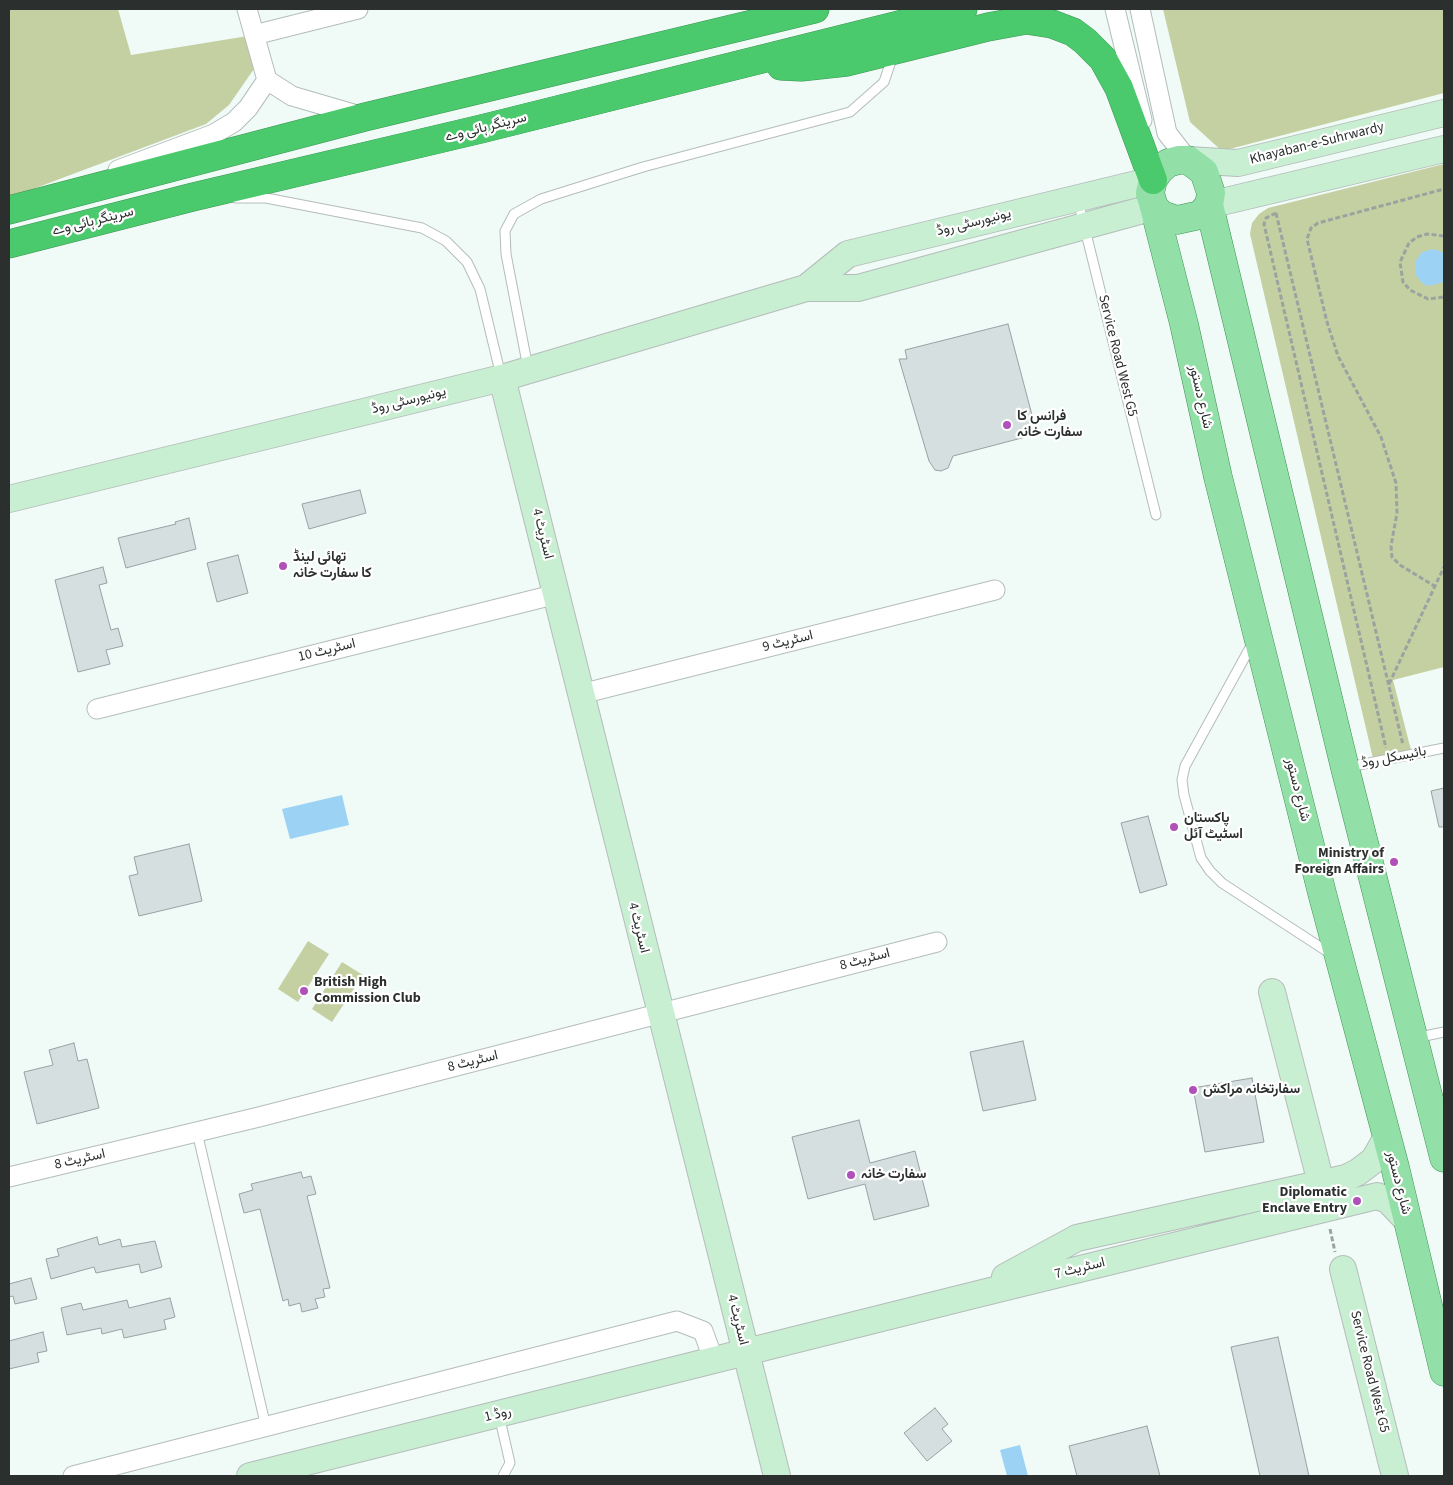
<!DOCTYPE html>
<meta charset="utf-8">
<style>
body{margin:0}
#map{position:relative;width:1453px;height:1485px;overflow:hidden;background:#f0faf7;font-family:"Source Sans 3",sans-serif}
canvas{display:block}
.frame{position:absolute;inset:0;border:10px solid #2b2f2e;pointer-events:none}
</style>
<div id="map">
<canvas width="1453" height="1485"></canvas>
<div class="frame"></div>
</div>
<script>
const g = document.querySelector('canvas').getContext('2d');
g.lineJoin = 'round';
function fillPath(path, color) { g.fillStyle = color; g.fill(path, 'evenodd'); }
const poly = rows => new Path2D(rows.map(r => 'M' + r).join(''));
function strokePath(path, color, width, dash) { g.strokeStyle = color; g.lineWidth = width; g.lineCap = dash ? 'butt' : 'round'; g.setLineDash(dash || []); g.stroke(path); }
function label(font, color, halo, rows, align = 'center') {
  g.font = font + ' "Source Sans 3",Vazirmatn,sans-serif'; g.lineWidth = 4.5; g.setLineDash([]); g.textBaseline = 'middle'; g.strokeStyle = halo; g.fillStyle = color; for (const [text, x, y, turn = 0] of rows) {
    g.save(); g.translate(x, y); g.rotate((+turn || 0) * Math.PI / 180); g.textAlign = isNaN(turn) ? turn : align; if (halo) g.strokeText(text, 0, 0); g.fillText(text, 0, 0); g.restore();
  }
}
const green = poly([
 [9,9,118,9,131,55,254,35,256,66,229,105,206,124,9,198],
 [1163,9,1444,9,1444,93,1222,151,1190,122],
 [1444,164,1444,667,1393,680,1413,758,1375,767,1250,234,1252,223,1259,214,1268,208],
 [308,941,329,954,298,1002,278,989],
 [342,962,363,975,332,1022,312,1009]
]);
const water = poly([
 [1434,249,1444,253,1444,282,1429,286,1423,284,1415,274,1415,262,1422,252],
 [342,795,349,825,290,839,282,809],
 [1020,1445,1028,1476,1007,1476,1000,1450]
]);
const building = poly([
 [1008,324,1037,434,953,456,948,468,941,471,935,470,929,461,899,359,907,359,905,350,1008,324],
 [360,490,366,513,309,529,302,504,360,490],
 [189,518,196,549,126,568,118,538,176,524,175,522,189,518],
 [238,555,248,593,217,602,207,563,238,555],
 [103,567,107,583,99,585,111,630,118,628,123,646,106,650,110,664,78,672,55,580,103,567],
 [1444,788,1444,827,1439,827,1431,791,1444,788],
 [1148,816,1167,885,1140,893,1121,823,1148,816],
 [189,844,202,901,139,916,129,876,138,874,134,857,189,844],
 [1023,1041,1036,1100,983,1111,970,1052,1023,1041],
 [74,1043,78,1061,87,1059,99,1108,37,1124,24,1072,53,1065,49,1050,74,1043],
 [1252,1078,1264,1142,1205,1152,1193,1088,1252,1078],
 [859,1120,870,1163,915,1151,929,1206,874,1220,865,1184,808,1199,792,1137,859,1120],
 [301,1172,303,1178,311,1176,316,1194,307,1196,330,1288,323,1289,325,1297,315,1299,318,1308,302,1312,300,1303,289,1306,288,1299,283,1301,260,1209,244,1213,239,1194,253,1190,251,1184,301,1172],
 [97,1237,99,1245,120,1239,122,1247,155,1241,162,1267,141,1273,139,1264,96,1273,94,1267,51,1279,46,1259,59,1256,57,1249,97,1237],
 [31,1278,37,1299,15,1304,13,1296,9,1297,9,1284,31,1278],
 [170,1298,175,1317,164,1320,166,1329,124,1338,122,1329,102,1334,101,1328,67,1335,61,1308,81,1303,83,1310,127,1300,129,1308,170,1298],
 [43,1332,47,1351,37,1353,39,1362,9,1369,9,1341,43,1332],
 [1278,1337,1309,1476,1260,1476,1231,1347,1278,1337],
 [935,1408,948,1424,942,1429,952,1441,927,1461,904,1433,935,1408],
 [1147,1426,1160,1476,1077,1476,1069,1446,1147,1426]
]);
const path = poly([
 [1276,213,1266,218,1264,224,1386,748],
 [1276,213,1403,745],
 [1444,236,1427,234,1417,237,1409,243,1400,262,1403,282,1410,290,1428,299,1444,297],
 [1436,587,1400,565,1392,557,1391,546,1397,513,1396,483,1381,437,1338,356,1327,322,1307,239,1311,228,1318,223,1444,189],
 [1389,684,1444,567],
 [1330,1229,1335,1252]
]);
const lane = poly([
 [236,198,266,198,422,228,446,241,467,262,480,289,501,376],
 [1078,201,1156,515],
 [528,368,506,254,505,231,514,214,541,199,643,167,850,112,884,82,893,55],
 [1252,644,1185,766,1182,780,1184,795,1201,858,1210,871,1222,883,1331,954],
 [1349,767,1444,748],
 [1415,1038,1444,1032],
 [197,1132,266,1427],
 [499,1415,510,1463,503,1476]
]);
const street = poly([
 [247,9,267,80,292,96,364,117],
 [1115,9,1142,120],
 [1140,9,1167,133,1188,160],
 [254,35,358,9],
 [118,170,214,134,234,122,248,108,267,80],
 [581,694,995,590],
 [97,709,557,594],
 [9,1177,259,1117,937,942],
 [73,1476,677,1321,703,1331,714,1361]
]);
const secondary = poly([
 [1188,160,1238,163,1444,113],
 [1209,205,1444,149],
 [806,288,848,254,1153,180],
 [502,378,777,1476],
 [9,499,502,378,806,288,858,288,1154,207],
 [1272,992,1321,1183],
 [1343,1269,1395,1476],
 [1005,1277,1077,1238,1346,1178,1358,1172,1374,1160,1387,1137],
 [250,1476,974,1295,1377,1196,1388,1200,1407,1220]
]);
const primary = poly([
 [1179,160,1188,160,1204,172,1211,193,1209,205,1200,215,1177,220,1162,215,1154,207,1150,193,1153,180,1159,171,1168,163,1179,160],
 [1209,205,1345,768,1444,1158],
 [1154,207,1184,324,1218,477,1322,893,1395,1167,1444,1372]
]);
const highway = poly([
 [781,66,801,67,847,62,988,27,1026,20,1052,24,1073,32,1085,41,1103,59,1119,88,1153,180],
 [9,210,365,117,815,9],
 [9,244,193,197,481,129,963,9]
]);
const markers = [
 [1007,425,5,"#b050b9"],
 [283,566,5,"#b050b9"],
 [1174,827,5,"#b050b9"],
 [1394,862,5,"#b050b9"],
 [304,991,5,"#b050b9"],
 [1193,1090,5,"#b050b9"],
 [851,1175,5,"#b050b9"],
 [1357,1201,5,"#b050b9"]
];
const streetNames = [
 ["سرینگر ہائی وے",486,128,-14],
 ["Khayaban-e-Suhrwardy",1317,144,-14],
 ["سرینگر ہائی وے",93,222,-14],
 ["یونیورسٹی روڈ",974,223,-14],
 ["Service Road West G5",1117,356,76],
 ["شارع دستور",1200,397,77],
 ["یونیورسٹی روڈ",409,401,-14],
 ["اسٹریٹ 4",542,534,76],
 ["اسٹریٹ 9",788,642,-14],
 ["اسٹریٹ 10",327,651,-14],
 ["بائیسکل روڈ",1394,758,-11],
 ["شارع دستور",1297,790,76],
 ["اسٹریٹ 4",638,928,76],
 ["اسٹریٹ 8",865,960,-15],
 ["اسٹریٹ 8",473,1062,-14],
 ["اسٹریٹ 8",80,1160,-13],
 ["شارع دستور",1398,1183,76],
 ["اسٹریٹ 7",1080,1269,-14],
 ["اسٹریٹ 4",737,1320,76],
 ["Service Road West G5",1369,1372,76],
 ["روڈ 1",498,1415,-14]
];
const poiNames = [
 ["فرانس کا",1017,417],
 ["سفارت خانہ",1017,433],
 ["تھائی لینڈ",293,558],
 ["کا سفارت خانہ",293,574],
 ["پاکستان",1184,819],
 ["اسٹیٹ آئل",1184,835],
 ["Ministry of",1384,854,"right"],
 ["Foreign Affairs",1384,870,"right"],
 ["British High",314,983],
 ["Commission Club",314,999],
 ["سفارتخانہ مراکش",1203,1090],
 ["سفارت خانہ",861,1175],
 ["Diplomatic",1347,1193,"right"],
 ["Enclave Entry",1347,1209,"right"]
];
fillPath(green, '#c4d0a1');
fillPath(water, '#9cd3f5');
fillPath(building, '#d5dfe0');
strokePath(building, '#99a1a3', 1);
strokePath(lane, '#b4bdba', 11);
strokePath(street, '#b4bdba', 21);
strokePath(secondary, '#b4bdba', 28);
strokePath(primary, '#3f9456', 29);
strokePath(highway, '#3f9456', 29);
strokePath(path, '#9ba3a0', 3, [5, 2.5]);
strokePath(lane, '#fff', 9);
strokePath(street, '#fff', 19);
strokePath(secondary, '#c9efd3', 26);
strokePath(primary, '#92dfa7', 28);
strokePath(highway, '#4aca6c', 28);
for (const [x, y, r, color] of markers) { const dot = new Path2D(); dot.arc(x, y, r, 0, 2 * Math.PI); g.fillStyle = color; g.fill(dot); strokePath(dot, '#fff', 2); }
label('14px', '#2b2f2e', '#fff', streetNames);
label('bold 14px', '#2b2f2e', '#fff', poiNames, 'left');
</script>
